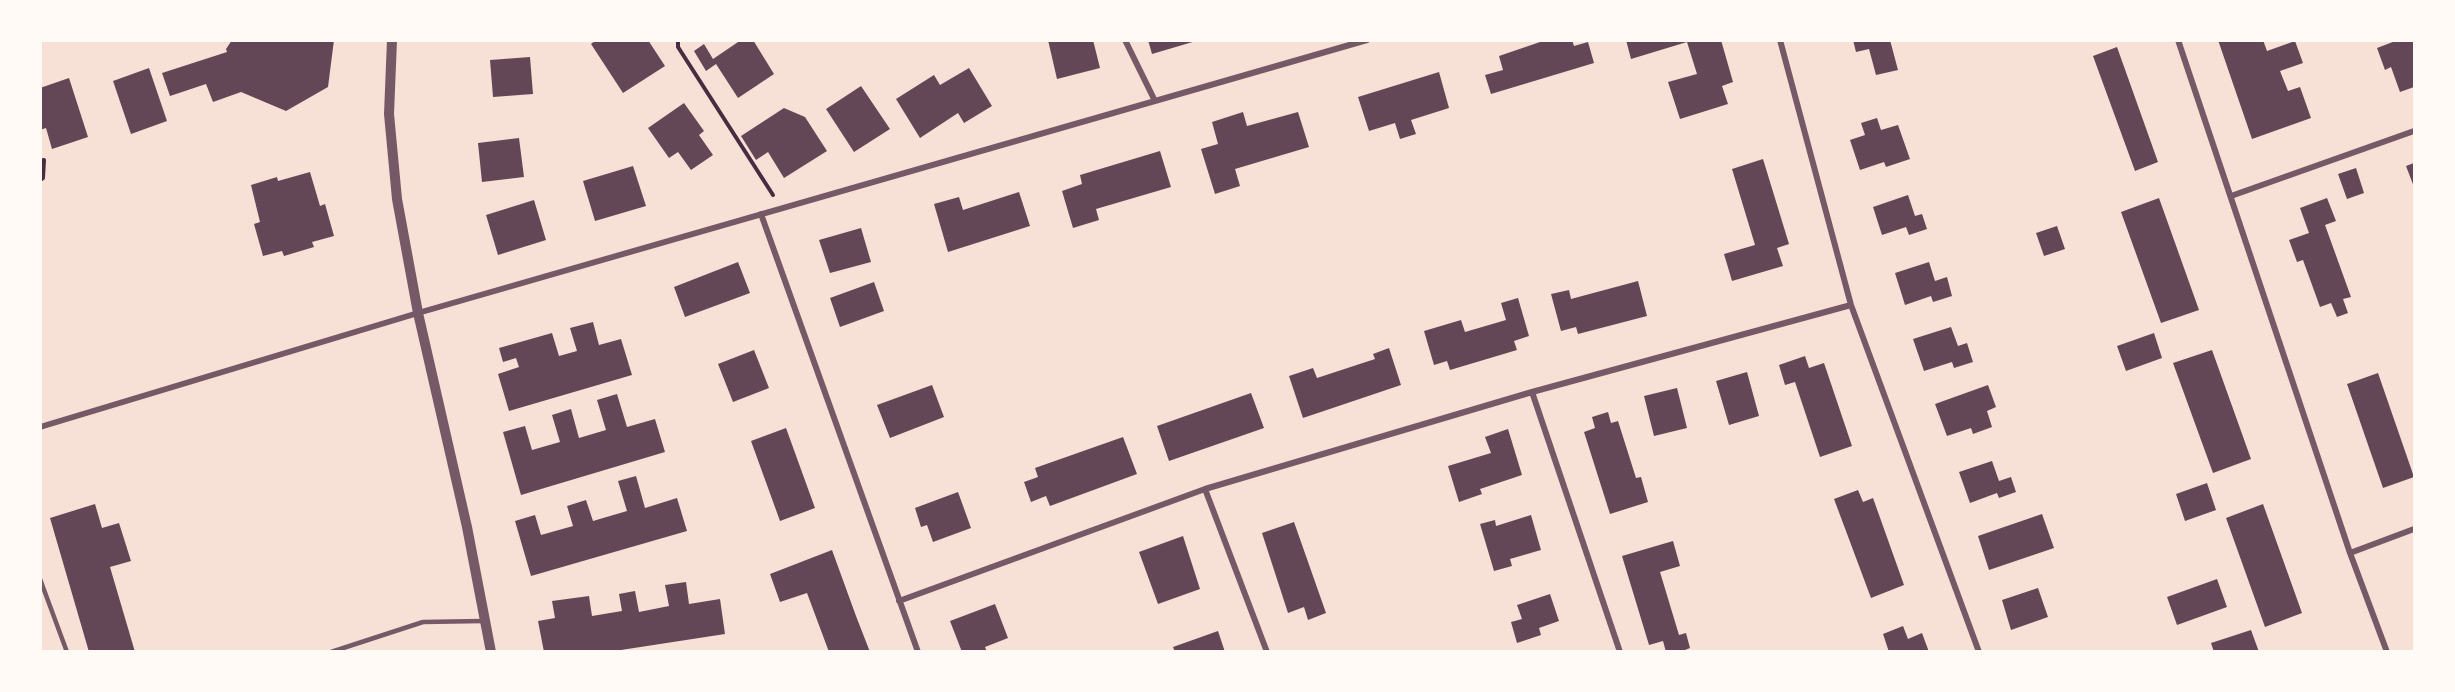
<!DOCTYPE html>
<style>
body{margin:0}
#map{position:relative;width:2455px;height:692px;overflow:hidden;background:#f7e1d7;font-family:"PT Sans Narrow",sans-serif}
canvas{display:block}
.frame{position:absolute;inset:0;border:42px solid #fffaf5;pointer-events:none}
</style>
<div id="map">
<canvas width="2455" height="692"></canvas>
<div class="frame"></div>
</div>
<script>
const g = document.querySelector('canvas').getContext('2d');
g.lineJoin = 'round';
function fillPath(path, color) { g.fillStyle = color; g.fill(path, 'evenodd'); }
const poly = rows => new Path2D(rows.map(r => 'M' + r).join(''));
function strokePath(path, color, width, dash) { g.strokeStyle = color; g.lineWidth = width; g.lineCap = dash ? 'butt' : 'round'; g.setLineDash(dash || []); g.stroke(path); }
const building = poly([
 [232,40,334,40,328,87,286,111,241,92,213,102,206,84,170,96,162,73,227,52,226,49],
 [596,40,648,40,665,66,623,93,591,44],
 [741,40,753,40,774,74,738,98,716,64,706,71,694,51,704,44,713,59],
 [1048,40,1093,40,1100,68,1057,79],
 [1148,40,1196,40,1196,41,1152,54],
 [1546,40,1572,40,1574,46,1588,42,1594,63,1491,94,1485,75,1503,70,1499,56],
 [1626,40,1721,40,1733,82,1722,86,1728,104,1680,119,1668,82,1697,74,1687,42,1631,59],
 [1853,40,1890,40,1898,70,1876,75,1869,49,1856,52],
 [2218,40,2263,40,2267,51,2295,41,2303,63,2280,71,2288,91,2300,87,2311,118,2252,139],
 [2398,40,2414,40,2414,87,2400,92,2391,67,2385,70,2377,48],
 [2117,47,2158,162,2135,171,2093,56],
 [530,57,533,94,493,97,490,60],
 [149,68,167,121,131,134,113,81],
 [969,68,992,106,964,123,958,113,920,138,896,99,934,75,940,85],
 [1439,72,1449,108,1411,120,1416,134,1400,139,1395,123,1369,131,1358,97],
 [69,78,88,137,52,149,46,128,40,130,40,88],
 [861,86,890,129,854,152,826,109],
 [684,103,704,131,699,135,713,155,691,170,678,152,669,158,648,128],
 [784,108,805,117,827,151,784,178,768,152,756,160,741,136],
 [1243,112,1247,126,1298,112,1309,147,1235,169,1240,186,1215,194,1201,149,1218,144,1212,122],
 [1877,118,1881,130,1898,125,1910,159,1886,167,1884,162,1860,170,1850,140,1865,135,1861,123],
 [519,138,524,177,482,182,478,143],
 [1160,151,1171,187,1096,209,1099,220,1073,228,1062,191,1082,184,1080,175],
 [1763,159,1789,244,1777,248,1783,266,1732,281,1724,254,1755,245,1732,169],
 [2414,163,2414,187,2406,166],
 [633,166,646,206,595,221,583,181],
 [2356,168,2364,193,2347,199,2338,174],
 [310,172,320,206,325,204,334,236,312,242,314,247,284,256,282,251,263,256,254,224,260,222,251,185,277,177,278,181],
 [1019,192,1030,226,948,252,934,204,959,197,963,210],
 [1908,195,1915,216,1922,214,1927,229,1909,235,1906,227,1882,235,1873,207],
 [2159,198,2199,310,2161,323,2121,212],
 [2327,198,2336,221,2325,225,2351,297,2343,299,2348,313,2337,317,2331,303,2320,307,2303,260,2297,262,2289,240,2309,233,2300,208],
 [534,200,546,240,498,255,486,215],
 [2057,226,2065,249,2044,256,2036,233],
 [861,228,871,262,830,273,819,240],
 [738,262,750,293,685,317,674,287],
 [1929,262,1935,281,1947,277,1952,296,1933,302,1931,296,1905,305,1895,273],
 [1638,281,1647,316,1578,334,1576,327,1561,331,1551,294,1569,290,1571,299],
 [874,282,884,311,840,327,830,298],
 [1518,298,1529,336,1514,341,1517,350,1450,370,1447,361,1434,365,1424,331,1461,320,1465,332,1506,320,1501,303],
 [593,322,599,345,621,339,632,375,509,411,498,374,519,367,516,358,503,362,499,348,552,333,559,356,577,351,570,328],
 [1951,327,1958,346,1967,343,1973,362,1954,368,1952,362,1924,371,1913,339],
 [2154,333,2162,358,2126,371,2117,346],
 [1389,348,1401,385,1303,418,1289,376,1313,368,1317,378,1375,359,1373,354],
 [754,350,769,388,733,402,718,364],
 [2212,350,2251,459,2213,473,2173,363],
 [1805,356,1809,368,1824,363,1852,446,1820,457,1795,382,1785,385,1779,365],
 [1747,372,1759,416,1729,425,1716,381],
 [2378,373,2414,477,2383,488,2347,384],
 [932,385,944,417,890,438,877,405],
 [1988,385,1996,407,1987,411,1992,427,1973,434,1971,428,1947,436,1935,404],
 [1677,388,1687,428,1654,436,1644,396],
 [1251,393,1264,428,1169,461,1157,426],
 [617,394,627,427,655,419,665,452,521,495,503,432,525,426,532,450,560,442,552,415,571,409,579,438,606,430,597,400],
 [1608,412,1611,423,1618,421,1636,478,1641,477,1648,502,1610,514,1584,432,1595,428,1592,417],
 [786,428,815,508,780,521,751,441],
 [1508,429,1522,475,1480,489,1482,494,1459,502,1448,466,1491,453,1485,437],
 [1123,437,1137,474,1050,506,1046,496,1031,502,1024,482,1038,477,1035,468],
 [1992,461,1999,481,2011,477,2016,492,1999,498,1997,493,1970,503,1959,472],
 [636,476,645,508,677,498,687,531,531,576,515,521,535,515,541,535,573,526,567,506,586,500,593,521,627,511,618,481],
 [2207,483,2216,510,2185,521,2176,494],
 [1858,490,1863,502,1873,498,1904,585,1871,598,1834,499],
 [958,492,971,528,933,542,927,525,921,527,915,508],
 [95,504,102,528,119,523,131,561,110,567,135,652,89,652,50,518],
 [2263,504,2302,613,2265,627,2226,518],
 [2042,514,2054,548,1989,570,1978,536],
 [1531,515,1541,550,1510,559,1512,566,1494,571,1480,524,1495,520,1496,526],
 [1294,522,1326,613,1308,620,1304,607,1288,613,1262,533],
 [1183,536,1200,589,1158,604,1139,552],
 [1673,541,1680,566,1660,572,1679,635,1686,633,1690,648,1680,652,1666,652,1663,641,1649,645,1622,556],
 [832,550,856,616,870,652,829,652,807,593,780,602,770,574],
 [2217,579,2227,607,2177,625,2167,597],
 [686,582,689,604,720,599,725,634,608,652,544,652,538,621,555,618,552,601,589,596,592,616,622,611,619,594,635,591,639,612,669,606,665,585],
 [2038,588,2048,617,2011,630,2002,600],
 [1550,594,1559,621,1539,628,1541,635,1517,643,1511,622,1522,619,1517,605],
 [995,604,1008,638,985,647,987,652,962,652,950,621],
 [1903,626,1908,639,1922,633,1929,652,1889,652,1883,634],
 [2251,630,2259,652,2214,652,2211,643],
 [1218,631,1225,652,1175,652,1173,647]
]);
const path = poly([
 [678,40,678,47,773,195],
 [40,161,44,160,43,178,40,180]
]);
const service = poly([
 [40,579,67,652],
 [331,652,423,622,483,621]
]);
const minor = poly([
 [1125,40,1155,101],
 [1780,40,1851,305,1979,652],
 [2178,40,2350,553,2387,652],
 [2231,196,2414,131],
 [761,214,918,652],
 [1532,392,1620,652],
 [40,427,418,313,1367,40],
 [1205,489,1267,652],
 [2350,553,2414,529],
 [899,601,1205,489,1532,392,1851,305]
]);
const tertiary = poly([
 [392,40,389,114,397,199,418,313,467,527,491,652]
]);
fillPath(building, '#644757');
strokePath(path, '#4a2c40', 4);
strokePath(service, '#755966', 4.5);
strokePath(minor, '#755966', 6);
strokePath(tertiary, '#755966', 10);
</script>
